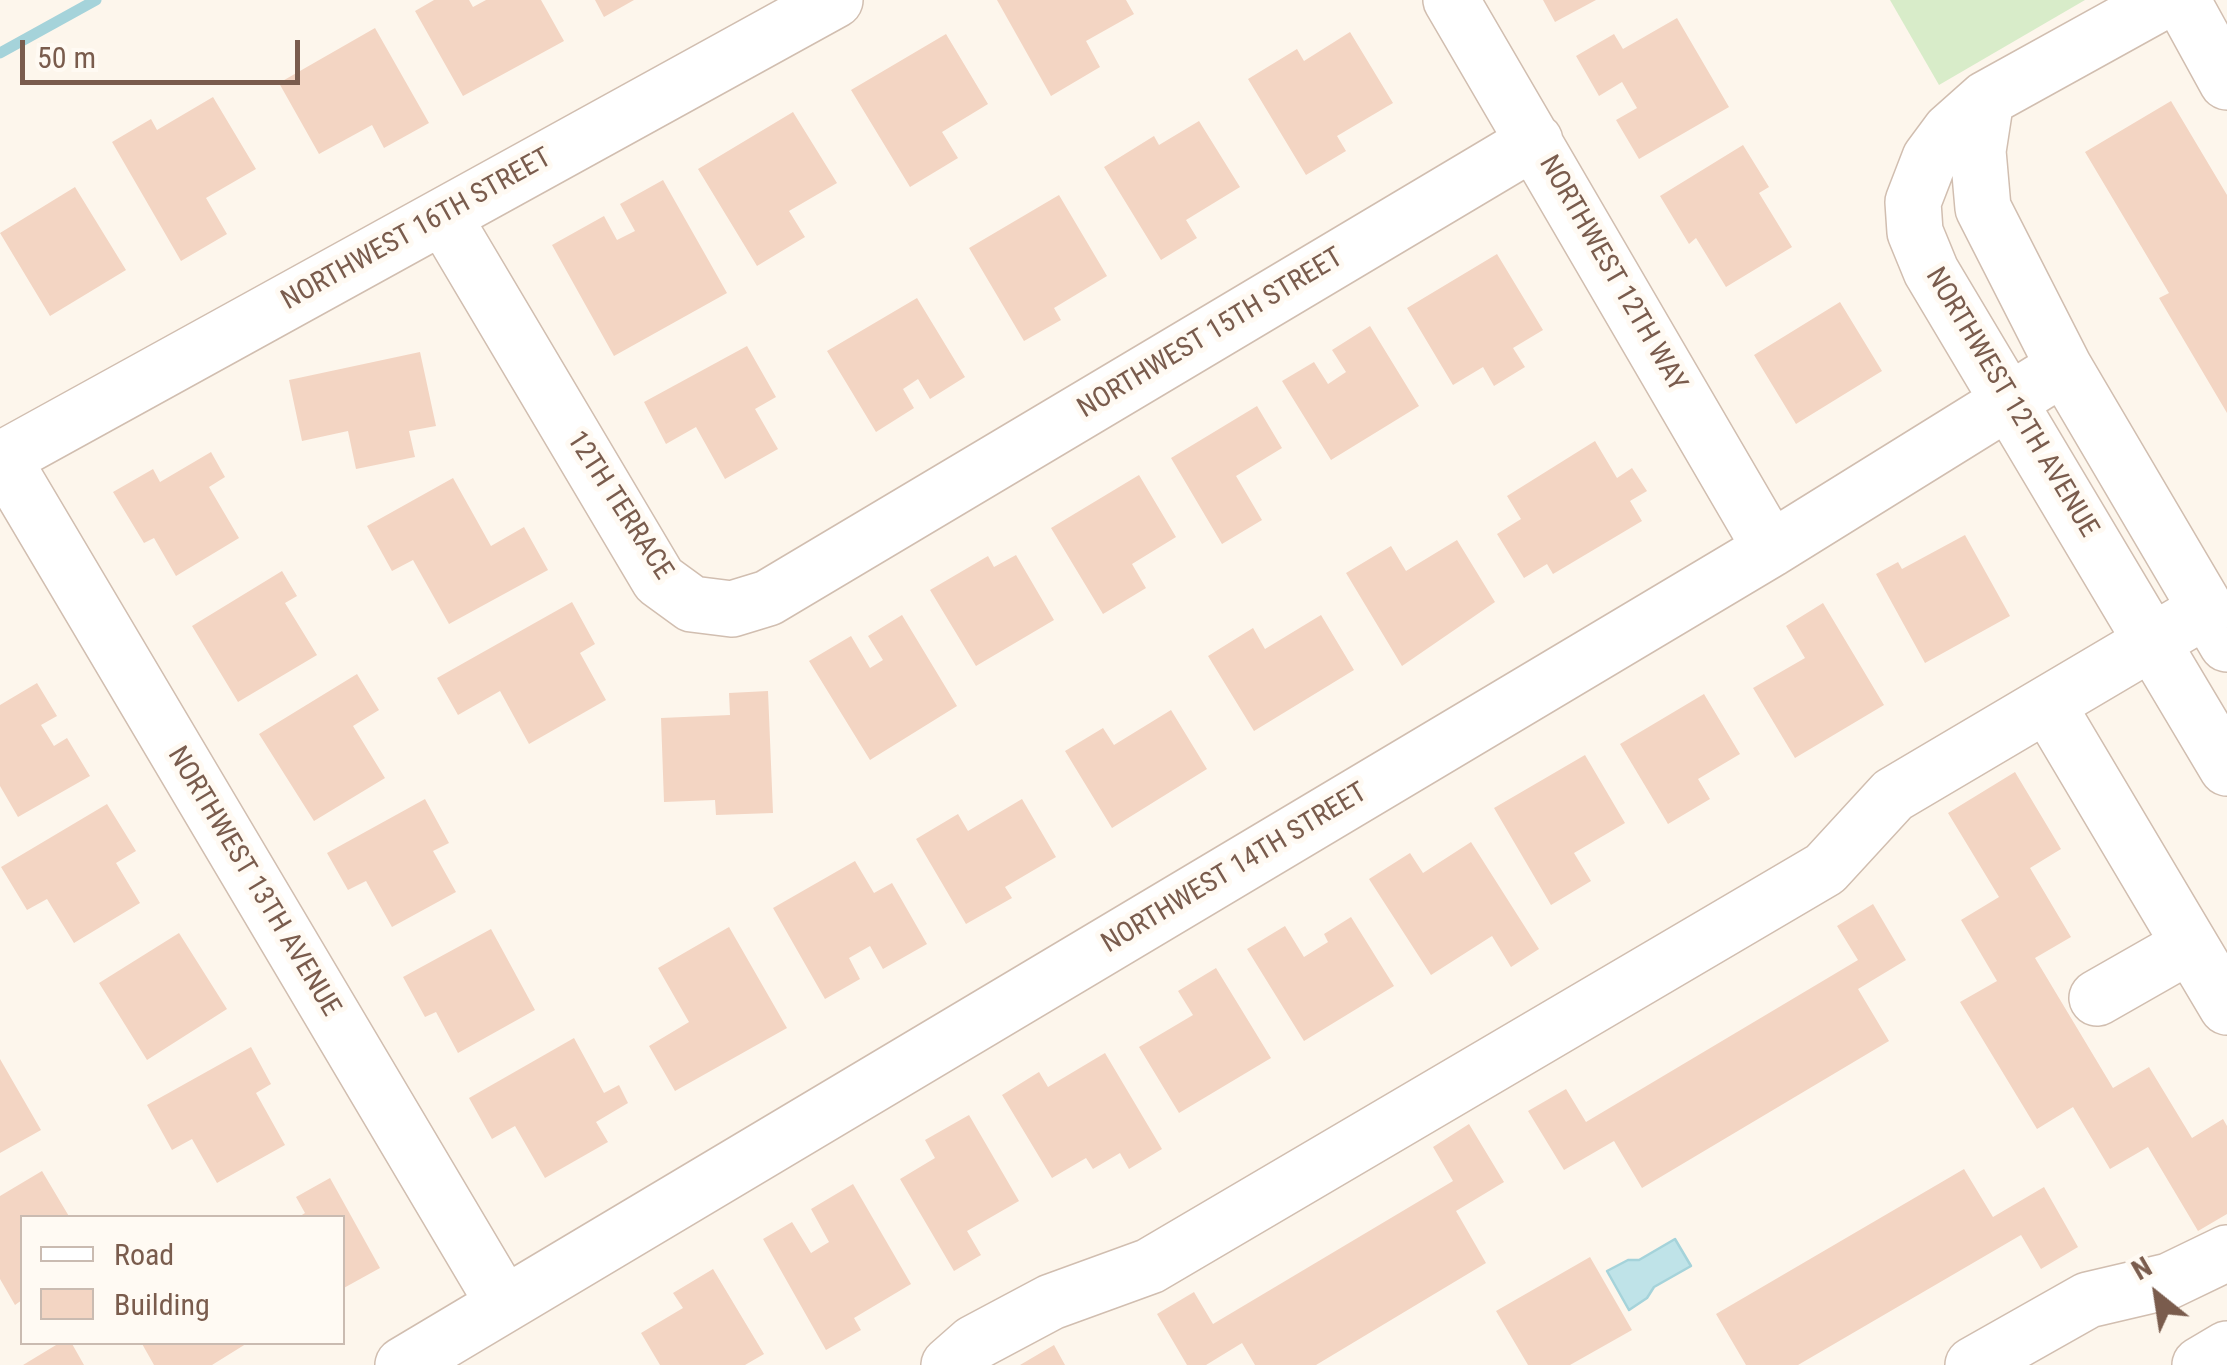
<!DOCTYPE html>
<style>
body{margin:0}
#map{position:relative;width:2227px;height:1365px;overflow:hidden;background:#fdf6ec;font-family:"Roboto Condensed",sans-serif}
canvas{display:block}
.legend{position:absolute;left:20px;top:1215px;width:325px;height:130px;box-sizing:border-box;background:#fffaf3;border:2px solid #cabbb1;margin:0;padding:12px 18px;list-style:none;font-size:30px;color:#7a5c4d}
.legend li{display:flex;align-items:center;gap:20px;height:50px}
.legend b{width:50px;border:2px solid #cabbb1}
.north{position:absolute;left:2107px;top:1245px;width:100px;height:100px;-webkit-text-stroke:8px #fffaf3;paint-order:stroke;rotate:330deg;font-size:28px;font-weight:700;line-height:40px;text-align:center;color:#7a5c4d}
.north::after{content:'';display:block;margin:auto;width:35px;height:45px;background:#7a5c4d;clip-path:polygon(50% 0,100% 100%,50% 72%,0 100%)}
.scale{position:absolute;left:20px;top:40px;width:280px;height:45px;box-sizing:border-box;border:5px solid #7a5c4d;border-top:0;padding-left:12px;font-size:30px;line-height:35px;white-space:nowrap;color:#7a5c4d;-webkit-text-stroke:8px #fffaf3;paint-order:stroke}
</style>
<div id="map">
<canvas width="2227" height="1365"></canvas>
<ul class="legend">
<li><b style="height:12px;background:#fff"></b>Road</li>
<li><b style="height:28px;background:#f3d5c3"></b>Building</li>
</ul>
<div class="north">N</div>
<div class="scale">50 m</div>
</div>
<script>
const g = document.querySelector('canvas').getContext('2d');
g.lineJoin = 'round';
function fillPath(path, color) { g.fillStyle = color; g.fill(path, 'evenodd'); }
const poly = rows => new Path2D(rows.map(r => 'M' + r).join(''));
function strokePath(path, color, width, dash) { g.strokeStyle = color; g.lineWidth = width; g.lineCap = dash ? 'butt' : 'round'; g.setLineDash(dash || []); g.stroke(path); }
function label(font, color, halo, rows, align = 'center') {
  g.font = font + ' "Roboto Condensed",sans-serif'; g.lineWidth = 10; g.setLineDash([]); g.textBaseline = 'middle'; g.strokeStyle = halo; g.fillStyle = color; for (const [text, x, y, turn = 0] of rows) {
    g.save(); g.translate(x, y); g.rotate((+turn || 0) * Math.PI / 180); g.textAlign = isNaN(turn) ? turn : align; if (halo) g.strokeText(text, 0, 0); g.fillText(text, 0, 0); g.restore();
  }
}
const green = poly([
 [1890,0,2085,0,1939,85]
]);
const water = poly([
 [1675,1239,1691,1266,1654,1287,1647,1298,1629,1310,1607,1271,1628,1260,1639,1260,1675,1239]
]);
const stream = poly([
 [0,53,96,0]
]);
const building = poly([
 [434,0,469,0,473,7,486,0,541,0,564,41,463,96,415,11],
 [595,0,634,0,604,17],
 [997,0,1126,0,1134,14,1086,41,1100,67,1051,96],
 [1543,0,1596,0,1555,22],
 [1677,18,1729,107,1639,159,1616,120,1637,108,1622,82,1599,96,1576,56,1614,34,1623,49],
 [375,28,429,123,384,148,372,125,319,154,279,83],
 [1350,32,1393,103,1337,136,1346,151,1306,175,1248,79,1297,49,1304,61],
 [946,34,988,104,942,132,958,158,910,187,851,90],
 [213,97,256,169,206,198,227,234,181,261,112,142,151,119,157,130],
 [2171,101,2227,195,2227,413,2159,298,2169,293,2085,152],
 [793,112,837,183,789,211,805,237,757,266,698,169],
 [1199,121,1240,187,1186,220,1197,238,1161,260,1104,167,1154,136,1159,145],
 [1743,145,1769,187,1759,193,1792,247,1726,287,1696,238,1689,244,1660,196],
 [663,180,727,293,614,356,552,245,604,216,617,240,635,231,620,204],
 [75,187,126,270,50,316,0,233],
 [1059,195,1107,276,1054,308,1061,320,1024,341,969,248],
 [1497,254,1543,330,1513,348,1525,367,1494,386,1483,367,1453,385,1407,308],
 [917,298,965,377,930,399,918,379,903,389,914,408,876,432,827,351],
 [1840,302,1882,371,1796,424,1754,355],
 [1370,326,1419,406,1331,460,1282,381,1314,362,1328,384,1346,372,1332,350],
 [747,346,776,397,755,409,778,449,725,479,696,427,666,444,644,402],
 [420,352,436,426,409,431,415,457,356,469,348,431,302,441,289,380],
 [1257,406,1282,448,1236,476,1262,520,1222,544,1171,458],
 [1595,441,1617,478,1632,468,1647,491,1630,501,1642,521,1553,574,1547,564,1524,578,1497,534,1521,519,1507,496],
 [211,452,225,477,209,487,239,538,176,576,154,538,144,543,113,492,153,469,160,482],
 [1139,475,1176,537,1132,564,1146,588,1103,614,1051,528],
 [453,478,491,546,524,527,548,570,449,624,413,560,392,571,367,526],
 [1965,535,2010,616,1925,663,1876,574,1898,562,1902,569],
 [1457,540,1495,602,1402,666,1346,573,1391,546,1406,571],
 [1016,555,1054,620,976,666,930,590,988,556,994,567],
 [282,571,297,596,285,603,317,655,238,702,192,626],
 [572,602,595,644,580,653,606,700,529,744,500,691,458,715,437,678],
 [1823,603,1884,705,1795,758,1753,688,1805,658,1786,626],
 [902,615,957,706,870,760,809,661,851,636,870,668,883,660,868,636],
 [1321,615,1354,670,1254,731,1208,656,1253,628,1265,649],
 [357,674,379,710,353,726,385,778,314,821,259,734],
 [37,683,57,716,41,725,54,746,67,738,90,776,18,817,0,786,0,705],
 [768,691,773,813,716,815,715,800,664,802,661,718,730,715,729,693],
 [1704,694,1740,754,1698,779,1710,799,1668,824,1620,744],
 [1171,710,1207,769,1112,828,1065,751,1103,728,1114,745],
 [1585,755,1625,823,1574,853,1591,881,1551,905,1494,808],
 [2015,772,2061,849,2030,868,2071,937,2035,958,2113,1088,2149,1067,2192,1138,2223,1119,2227,1126,2227,1214,2198,1231,2148,1147,2110,1169,2073,1107,2037,1129,1960,1002,1997,981,1961,920,1999,897,1948,813],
 [425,799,449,843,433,851,456,892,392,927,366,881,348,890,327,853],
 [1022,799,1056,857,1005,887,1012,898,966,924,916,839,958,814,968,831],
 [107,804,136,851,116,863,140,903,74,943,47,899,27,910,1,867],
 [1471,842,1539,949,1511,967,1492,936,1431,975,1369,879,1410,853,1423,873],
 [855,861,874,893,892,883,927,944,883,969,870,946,849,958,860,979,825,999,773,908],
 [1873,904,1906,960,1858,989,1889,1041,1642,1188,1614,1141,1564,1170,1528,1111,1566,1089,1586,1122,1858,960,1837,926],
 [1351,917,1394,986,1304,1041,1247,949,1285,926,1304,957,1328,942,1324,934],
 [729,927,787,1028,675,1091,649,1046,689,1022,658,968],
 [491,929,535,1010,458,1053,436,1012,425,1017,403,977],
 [179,933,227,1009,147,1060,99,983],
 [1216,968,1271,1058,1179,1113,1139,1047,1193,1015,1178,991],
 [574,1038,604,1093,619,1085,628,1103,596,1122,608,1142,545,1178,515,1126,492,1139,469,1098],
 [251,1047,271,1084,256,1093,285,1145,217,1183,192,1139,172,1150,147,1105],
 [1105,1053,1162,1149,1129,1169,1120,1153,1093,1169,1086,1158,1052,1178,1002,1095,1039,1072,1048,1087],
 [0,1059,41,1130,0,1153],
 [969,1115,1019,1201,967,1231,981,1255,954,1271,900,1179,935,1158,925,1140],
 [1469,1124,1504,1182,1456,1211,1486,1263,1316,1365,1255,1365,1242,1343,1206,1365,1187,1365,1157,1314,1194,1292,1213,1324,1453,1181,1433,1147],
 [1964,1169,1993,1217,2044,1187,2078,1247,2041,1269,2021,1235,1798,1365,1746,1365,1716,1314],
 [42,1171,70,1218,22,1218,22,1300,15,1305,0,1279,0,1196],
 [330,1178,380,1268,342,1289,342,1218,297,1218,305,1213,296,1197],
 [853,1184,911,1284,854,1318,861,1330,826,1350,763,1239,792,1222,811,1253,829,1242,811,1209],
 [1590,1257,1632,1330,1570,1365,1528,1365,1496,1311],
 [713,1269,764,1354,745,1365,660,1365,641,1333,683,1308,673,1293],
 [61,1342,71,1342,84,1365,23,1365],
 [141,1342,249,1342,212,1365,154,1365],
 [1054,1345,1065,1365,1020,1365]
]);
const minor = poly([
 [1451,0,1771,549],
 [2165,0,1986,99,1950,131,1930,158,1913,202,1915,232,1931,271,2227,768],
 [2182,0,2227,82],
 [1986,99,1978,151,1983,208,2064,367,2227,644],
 [443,216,659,580,692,604,732,609,768,598,1535,141],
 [3,459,504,1304],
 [0,460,835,0],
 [2047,704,2227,1007],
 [2097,998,2190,945],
 [403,1365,1771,549,2064,367],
 [949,1365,974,1343,1051,1302,1150,1266,1825,869,1893,795,2206,610],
 [1973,1365,2088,1300,2169,1281,2227,1253],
 [2200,1365,2227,1349]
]);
const streetNames = [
 ["NORTHWEST 16TH STREET",417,230,-29],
 ["NORTHWEST 12TH WAY",1612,274,60],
 ["NORTHWEST 15TH STREET",1211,334,-31],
 ["NORTHWEST 12TH AVENUE",2011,403,59],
 ["12TH TERRACE",619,506,57],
 ["NORTHWEST 14TH STREET",1235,869,-31],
 ["NORTHWEST 13TH AVENUE",253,882,59]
];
fillPath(green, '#d8ecc9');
fillPath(water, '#bfe3e8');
strokePath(water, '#a5d3da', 2.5);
strokePath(stream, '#a5d3da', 11);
fillPath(building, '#f3d5c3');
strokePath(minor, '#d1beb0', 58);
strokePath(minor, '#fff', 55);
label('28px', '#7a5c4d', '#fffaf3', streetNames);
</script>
